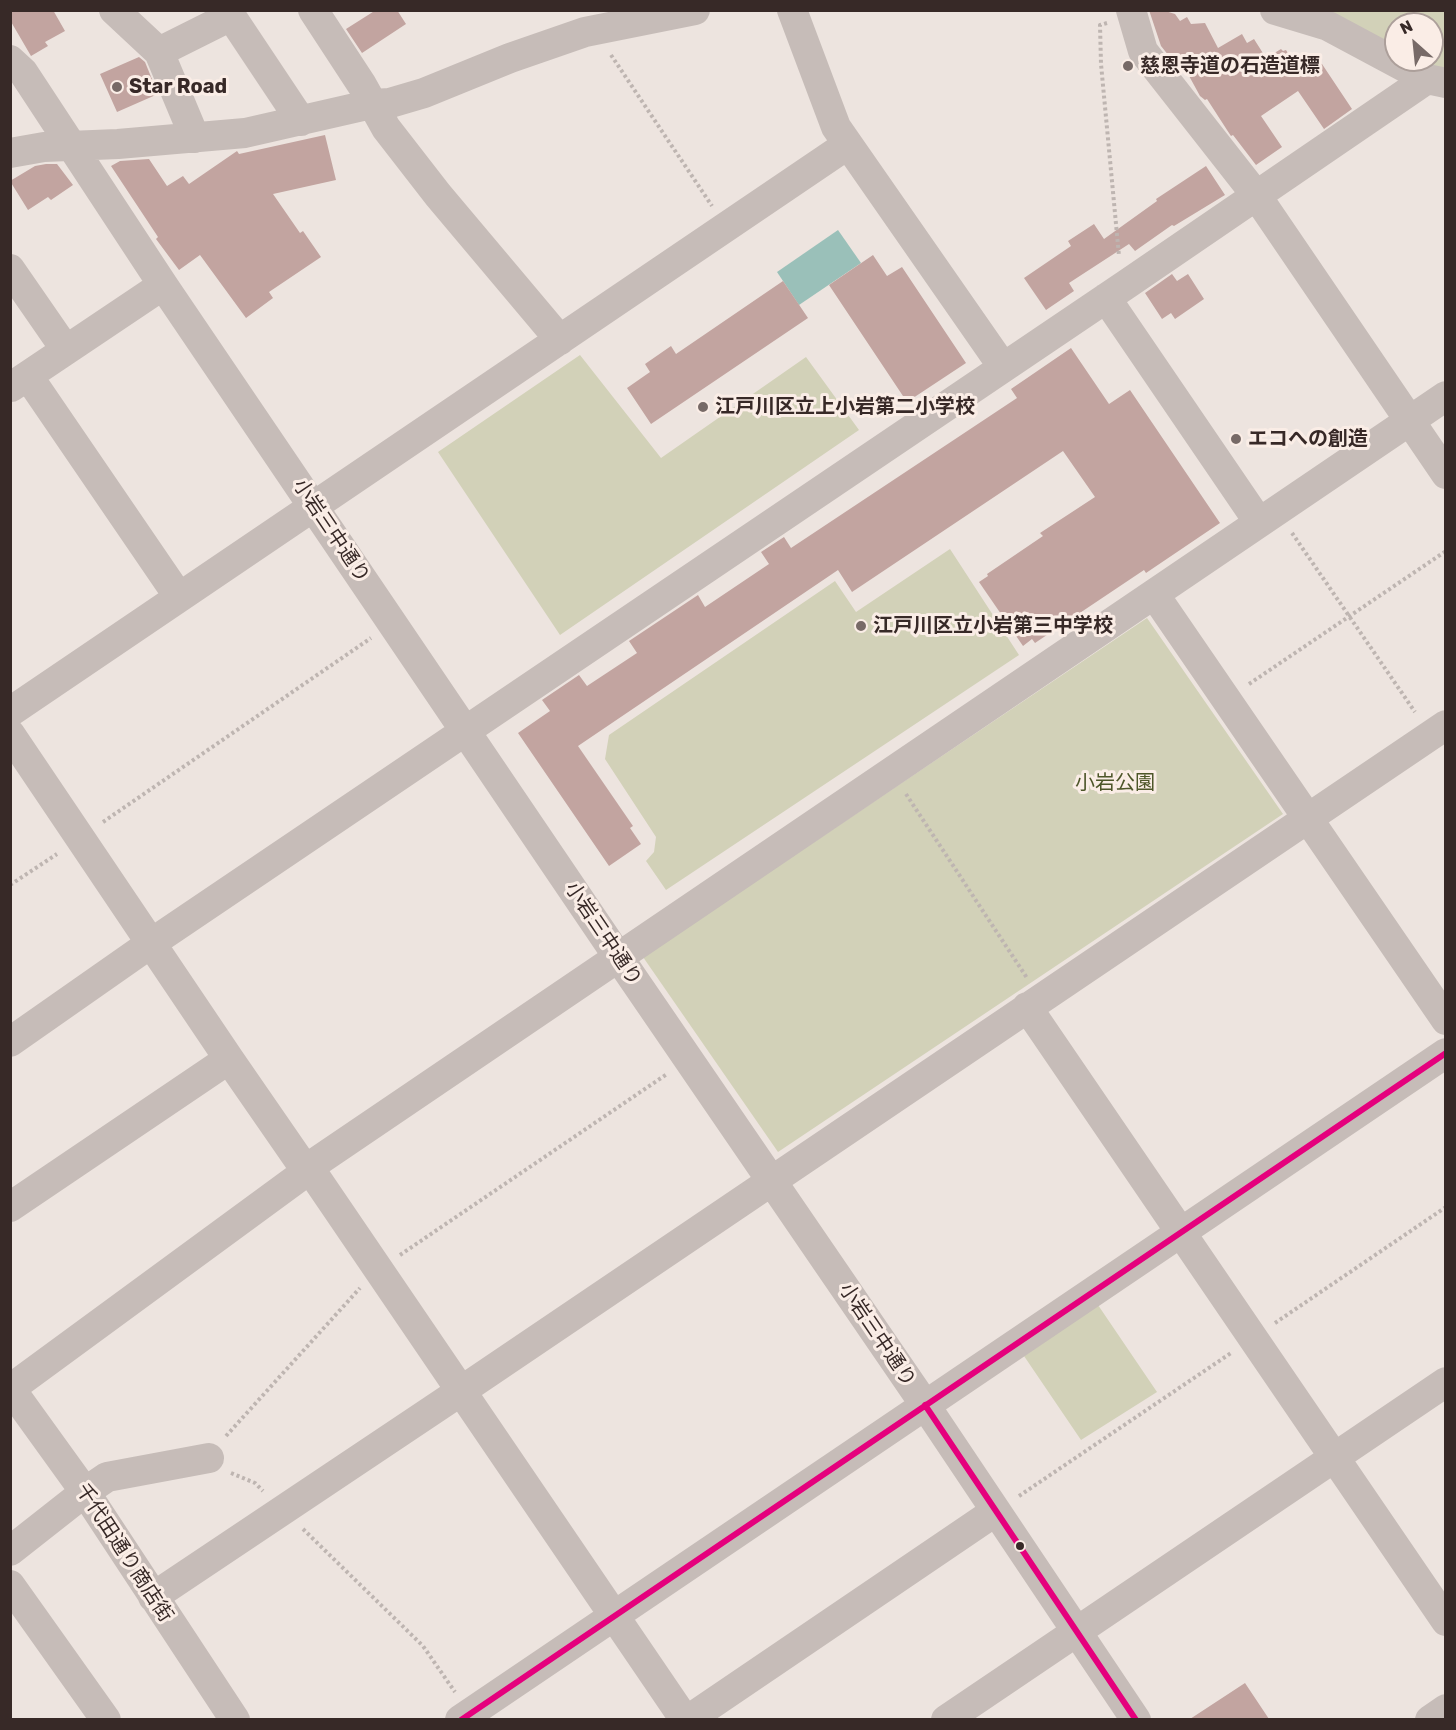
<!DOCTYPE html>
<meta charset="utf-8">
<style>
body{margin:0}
#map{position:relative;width:1456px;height:1730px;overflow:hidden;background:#ede4df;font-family:Rubik,sans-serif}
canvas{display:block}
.frame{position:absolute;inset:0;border:12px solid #372927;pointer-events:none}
.north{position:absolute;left:1384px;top:12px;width:60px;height:60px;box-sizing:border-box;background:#faede6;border:2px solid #ac9f9a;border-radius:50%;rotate:333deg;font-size:16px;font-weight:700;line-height:24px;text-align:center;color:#372927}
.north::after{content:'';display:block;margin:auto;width:21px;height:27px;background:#776a67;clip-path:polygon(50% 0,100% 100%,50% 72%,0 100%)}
</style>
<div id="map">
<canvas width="1456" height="1730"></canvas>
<div class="frame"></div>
<div class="north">N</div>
</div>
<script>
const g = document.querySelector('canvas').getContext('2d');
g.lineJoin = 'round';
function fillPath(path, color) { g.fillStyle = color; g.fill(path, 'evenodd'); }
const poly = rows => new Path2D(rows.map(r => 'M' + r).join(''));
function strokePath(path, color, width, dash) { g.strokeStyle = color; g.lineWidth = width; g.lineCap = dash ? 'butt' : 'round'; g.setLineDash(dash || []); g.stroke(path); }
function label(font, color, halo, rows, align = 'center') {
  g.font = font + ' Rubik,"Noto Sans JP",sans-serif'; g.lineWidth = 6; g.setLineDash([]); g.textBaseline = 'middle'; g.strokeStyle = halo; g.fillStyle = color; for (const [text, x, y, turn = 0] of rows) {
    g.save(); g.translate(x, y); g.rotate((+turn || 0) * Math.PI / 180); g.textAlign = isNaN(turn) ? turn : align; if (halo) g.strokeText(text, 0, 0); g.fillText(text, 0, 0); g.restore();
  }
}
const green = poly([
 [1305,11,1445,11,1445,72,1408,60,1432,60,1432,24,1396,24,1396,53],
 [580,355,661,458,806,357,859,430,560,635,438,452],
 [950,549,1019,655,666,890,646,861,654,852,656,837,605,759,609,735,835,581,856,612],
 [1147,618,1283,814,778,1152,643,957],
 [1098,1305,1157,1392,1081,1440,1024,1356]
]);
const water = poly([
 [838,230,861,263,799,305,777,272]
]);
const building = poly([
 [10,10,53,10,65,31,45,42,48,46,31,56,10,20],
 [376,10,397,10,406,24,362,53,346,29],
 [1149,10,1162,10,1175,14,1180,21,1187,17,1191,24,1205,23,1218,48,1242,34,1247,43,1254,39,1266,58,1281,49,1283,51,1286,50,1289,55,1294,53,1299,60,1306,56,1322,64,1352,109,1324,129,1298,91,1261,116,1282,147,1256,165,1233,135,1231,136,1227,130,1207,99,1205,100,1200,96,1182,63,1177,66,1161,46],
 [139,57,145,62,158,94,117,112,100,74],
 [325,135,336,180,273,194,300,233,303,231,321,257,269,292,273,298,246,318,200,255,179,270,156,239,158,237,111,166,120,161,149,159,167,186,183,176,189,184,237,151,239,154],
 [46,164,57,164,73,185,51,200,48,197,28,210,10,181,35,166],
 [1206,166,1225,195,1174,226,1172,225,1135,251,1129,244,1069,283,1074,291,1046,310,1024,278,1071,246,1068,241,1094,224,1104,239,1157,201,1156,199],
 [873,255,887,276,902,267,966,363,907,402,829,285],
 [1172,274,1177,281,1188,274,1204,299,1175,319,1171,313,1162,319,1145,293],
 [783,281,808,318,651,424,627,388,650,372,645,364,671,346,676,354],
 [1071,348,1109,404,1130,390,1220,523,1146,573,1144,570,1035,643,1032,639,1023,646,979,582,988,576,987,574,1043,536,1040,533,1095,497,1063,451,852,592,838,570,578,746,633,826,630,828,641,844,609,866,518,733,550,711,542,700,579,675,587,686,637,653,629,641,698,595,705,607,769,564,761,552,784,537,791,548,1017,398,1011,389],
 [1245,1683,1269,1719,1190,1719]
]);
const path = poly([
 [1107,23,1100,25,1101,64,1119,256],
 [611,55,712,206],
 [1292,533,1415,712],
 [1249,684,1446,551],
 [906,794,1027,978],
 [103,822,371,638],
 [10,885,57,854],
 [400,1255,667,1074],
 [1275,1323,1446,1207],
 [226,1436,360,1288],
 [231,1473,255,1483,263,1491],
 [1019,1496,1231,1353],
 [303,1529,423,1646,455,1692]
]);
const minor = poly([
 [114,10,159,52,195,138],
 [313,10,362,85,386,128,438,195,560,340],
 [792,10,836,127,1003,367],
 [1131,10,1143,51,1256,195,1446,474],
 [1275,10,1328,26,1427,79],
 [159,52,231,16,301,121],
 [10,60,23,72,163,285,619,958,925,1405,1136,1720],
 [10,153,44,147,118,144,245,133,372,104,390,103,424,93,510,58,585,32,695,10],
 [10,269,66,350],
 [1106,298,1258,521],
 [28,376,179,597],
 [11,387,163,285],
 [1154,594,1446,1020],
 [10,712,847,145],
 [10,734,229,1059,305,1169,309,1167,310,1169,685,1720],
 [1027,1007,1446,1621],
 [10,1042,150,944,1127,284,1427,79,1446,83],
 [309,1167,1446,396],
 [10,1207,229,1059],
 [10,1388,85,1492,235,1720],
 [10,1389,310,1169],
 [10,1551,85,1492,107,1477,209,1458],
 [10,1585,106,1720],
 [153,1597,461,1391,1446,725],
 [460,1720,1446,1053],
 [688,1720,996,1511],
 [946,1720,1446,1382],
 [1430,1720,1446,1709]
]);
const bus1 = poly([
 [925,1405,1136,1720],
 [461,1720,1446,1053]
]);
const markers = [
 [1128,66,6,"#776a67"],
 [117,87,6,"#776a67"],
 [703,407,6,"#776a67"],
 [1236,439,6,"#776a67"],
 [861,626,6,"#776a67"],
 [1020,1546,5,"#372927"]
];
const poiNames = [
 ["慈恩寺道の石造道標",1140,66],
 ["Star Road",129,87],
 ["江戸川区立上小岩第二小学校",715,407],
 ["エコへの創造",1248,439],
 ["江戸川区立小岩第三中学校",873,626]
];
const streetNames = [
 ["小岩三中通り",331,531,56],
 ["小岩三中通り",603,934,56],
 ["小岩三中通り",877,1335,56],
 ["千代田通り商店街",124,1553,57]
];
const parkNames = [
 ["小岩公園",1115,783]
];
fillPath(green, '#d2d1b8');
fillPath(water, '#9ac0b9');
fillPath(building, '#c2a4a0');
strokePath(path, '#beb5b1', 4, [3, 3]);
strokePath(minor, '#c6bcb8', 30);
strokePath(bus1, '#e5007d', 6);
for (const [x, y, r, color] of markers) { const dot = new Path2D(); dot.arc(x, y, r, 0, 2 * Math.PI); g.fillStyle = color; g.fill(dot); strokePath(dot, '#faede6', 2); }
label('bold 20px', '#372927', '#faede6', poiNames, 'left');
label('20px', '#372927', '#faede6', streetNames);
label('20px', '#4d5629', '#faede6', parkNames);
</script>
